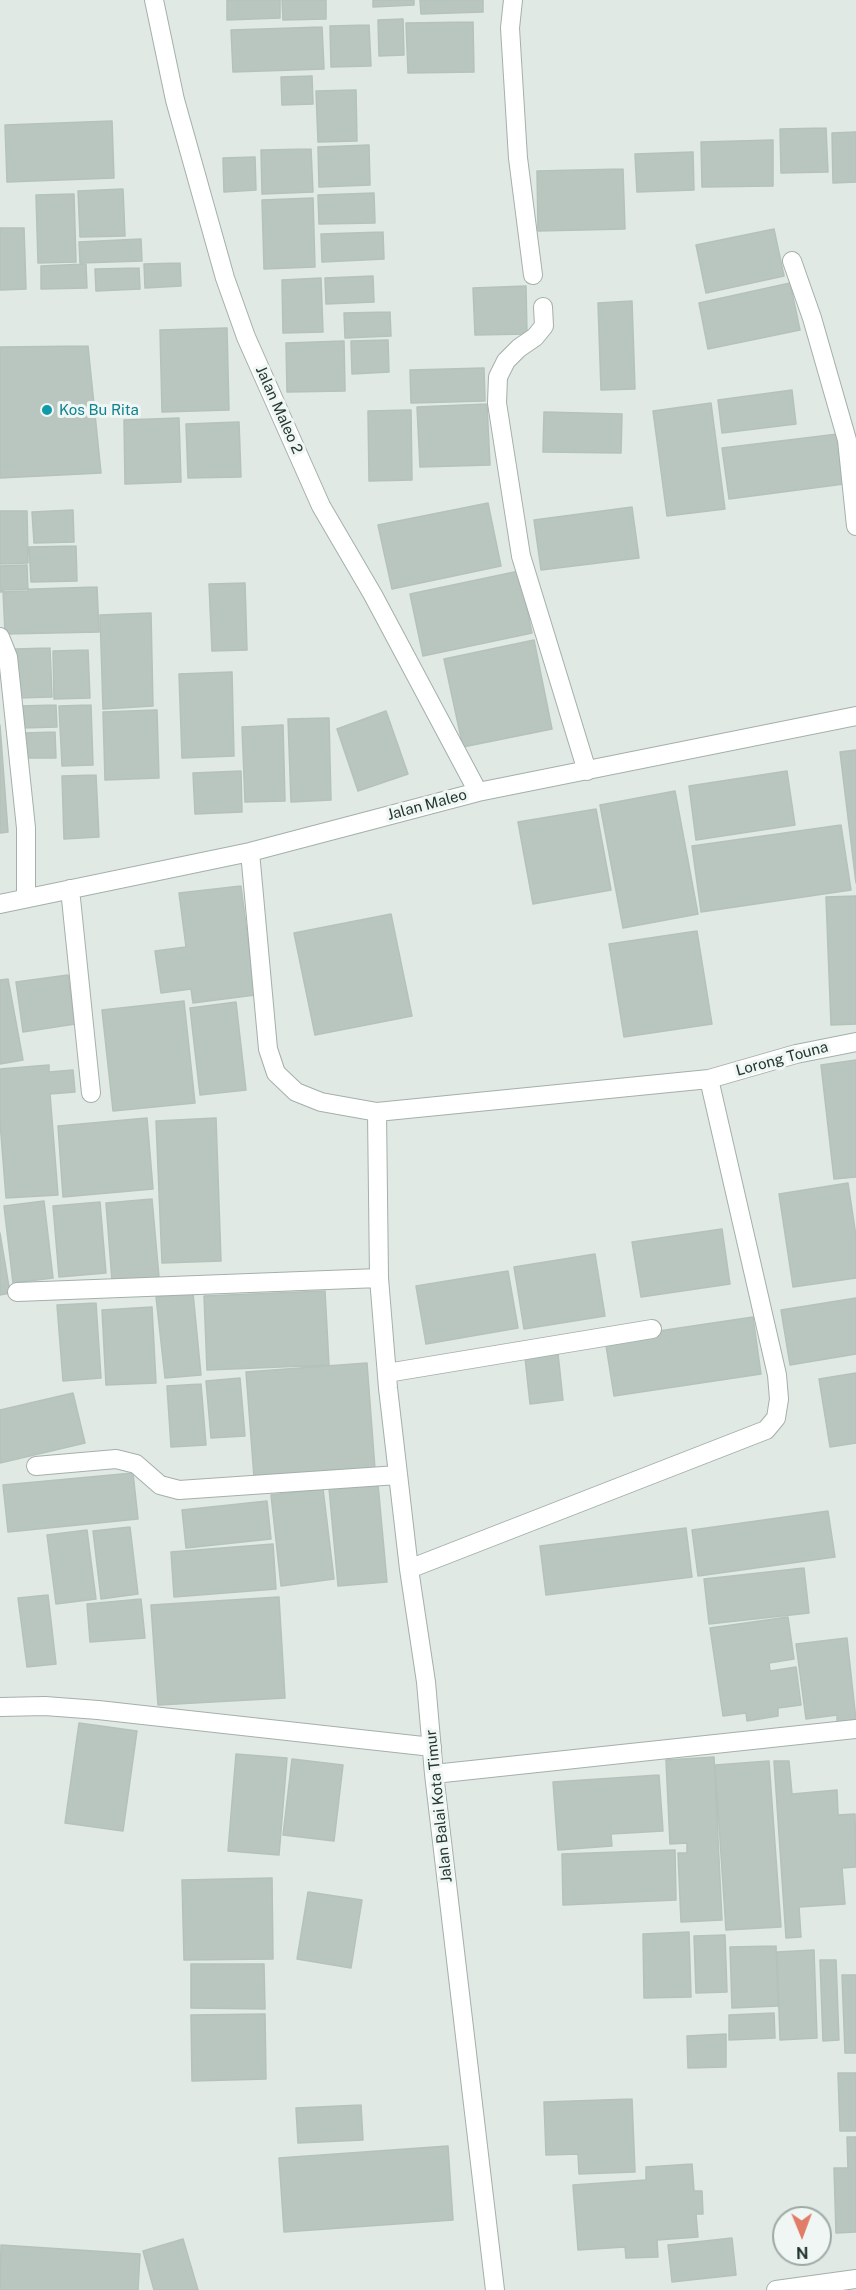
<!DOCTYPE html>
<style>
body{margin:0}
#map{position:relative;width:856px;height:2290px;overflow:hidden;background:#e0e9e4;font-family:"Public Sans",sans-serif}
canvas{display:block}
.north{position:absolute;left:772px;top:2206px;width:60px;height:60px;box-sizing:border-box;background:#f0f6f3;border:2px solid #9eaaa5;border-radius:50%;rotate:179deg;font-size:16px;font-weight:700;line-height:24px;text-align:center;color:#233730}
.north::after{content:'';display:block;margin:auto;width:21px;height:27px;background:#e07c68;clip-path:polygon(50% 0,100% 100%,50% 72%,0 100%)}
</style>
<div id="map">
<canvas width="856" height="2290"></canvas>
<div class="north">N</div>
</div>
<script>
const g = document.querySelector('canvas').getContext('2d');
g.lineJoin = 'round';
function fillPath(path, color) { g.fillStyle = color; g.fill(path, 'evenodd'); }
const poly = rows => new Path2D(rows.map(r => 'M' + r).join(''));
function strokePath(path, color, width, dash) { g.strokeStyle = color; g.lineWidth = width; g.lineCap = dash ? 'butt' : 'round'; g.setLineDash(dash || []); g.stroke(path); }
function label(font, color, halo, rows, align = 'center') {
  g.font = font + ' "Public Sans",sans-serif'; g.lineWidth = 6; g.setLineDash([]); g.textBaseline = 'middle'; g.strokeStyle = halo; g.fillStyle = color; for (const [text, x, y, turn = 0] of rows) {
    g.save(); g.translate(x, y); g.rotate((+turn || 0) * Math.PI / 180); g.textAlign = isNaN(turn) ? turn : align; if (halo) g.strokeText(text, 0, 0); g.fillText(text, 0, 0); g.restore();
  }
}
const building = poly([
 [227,0,280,0,280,18,227,20,227,0],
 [282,0,326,0,326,19,283,20,282,0],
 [373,0,414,0,414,5,373,7,373,0],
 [420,0,483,0,483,12,421,14,420,0],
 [403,19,404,55,379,56,378,20,403,19],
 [473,22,474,72,408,73,406,23,473,22],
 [369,25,371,66,331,67,330,26,369,25],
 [322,27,324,69,233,72,231,30,322,27],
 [312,76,313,104,282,105,281,77,312,76],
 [356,90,357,141,318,142,316,91,356,90],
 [112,121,114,178,7,182,5,125,112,121],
 [826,128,828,172,781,173,780,129,826,128],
 [856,132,856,182,833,183,832,133,856,132],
 [773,140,773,186,702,187,701,142,773,140],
 [369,145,370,185,319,187,318,147,369,145],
 [311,149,313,192,262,194,261,150,311,149],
 [693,152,694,190,637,192,635,154,693,152],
 [255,157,256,190,224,192,223,158,255,157],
 [623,169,625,229,538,231,537,171,623,169],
 [123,189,125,236,80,237,78,191,123,189],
 [374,193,375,223,319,224,318,195,374,193],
 [74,194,76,262,38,263,36,195,74,194],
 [313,198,315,267,264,269,262,200,313,198],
 [0,228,24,228,26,289,0,290,0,228],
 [774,229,784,276,706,293,696,245,774,229],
 [383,232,384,259,322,262,321,234,383,232],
 [141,239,142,261,80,263,79,242,141,239],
 [180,263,181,286,145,288,144,264,180,263],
 [86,264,87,288,41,289,41,266,86,264],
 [139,268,140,289,96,291,95,269,139,268],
 [373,276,374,302,326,304,325,278,373,276],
 [321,278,323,332,283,333,282,280,321,278],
 [790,283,800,330,708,349,699,303,790,283],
 [526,286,527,334,475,335,473,288,526,286],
 [632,301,635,389,601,390,598,303,632,301],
 [390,312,391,336,345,338,344,313,390,312],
 [227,328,229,410,162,412,160,330,227,328],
 [388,340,389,372,352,374,351,341,388,340],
 [344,341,345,391,287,392,286,343,344,341],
 [88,346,101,473,0,478,0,347,88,346],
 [484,368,485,401,411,403,410,370,484,368],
 [792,390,796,424,722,433,718,400,792,390],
 [711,403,725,509,667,516,653,411,711,403],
 [487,404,490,465,420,467,417,407,487,404],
 [411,410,412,480,369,481,368,411,411,410],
 [544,412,622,414,621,453,543,452,544,412],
 [179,418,181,482,125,484,124,420,179,418],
 [239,422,241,477,188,478,186,424,239,422],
 [838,434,844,484,729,499,722,448,838,434],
 [488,503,501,566,392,589,378,525,488,503],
 [632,507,639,558,541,570,534,520,632,507],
 [73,510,74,542,34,543,32,512,73,510],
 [0,511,27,511,28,563,0,564,0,511],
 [76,546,77,581,31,582,29,547,76,546],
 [27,565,28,591,0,592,0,566,27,565],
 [519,571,532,633,423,656,410,594,519,571],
 [245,583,247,650,212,651,209,584,245,583],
 [97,587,99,632,5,634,3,590,97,587],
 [151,613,153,706,103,709,100,615,151,613],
 [534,640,552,729,463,747,444,659,534,640],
 [50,648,52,697,17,698,15,649,50,648],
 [88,650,90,698,54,699,53,651,88,650],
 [232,672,234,756,182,758,179,674,232,672],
 [56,705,57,727,21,728,20,706,56,705],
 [91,705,93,765,62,766,59,706,91,705],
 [157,710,159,778,105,780,103,712,157,710],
 [386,711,408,774,358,791,337,729,386,711],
 [329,718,331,800,291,802,288,719,329,718],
 [0,725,8,832,0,833,0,725],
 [283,725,285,801,245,802,242,727,283,725],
 [55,732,56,758,25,758,24,733,55,732],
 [856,750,856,883,840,752,856,750],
 [241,771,242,812,195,814,193,773,241,771],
 [787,771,795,825,696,840,689,786,787,771],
 [96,775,99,837,64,839,62,776,96,775],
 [675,791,698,914,623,928,600,805,675,791],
 [596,809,611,890,533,904,518,822,596,809],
 [841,825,851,890,701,912,692,846,841,825],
 [241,886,255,995,193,1003,191,989,161,993,155,951,186,947,179,893,241,886],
 [856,896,856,1024,831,1025,826,897,856,896],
 [391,914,412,1016,315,1035,294,933,391,914],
 [697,931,712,1024,624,1037,609,944,697,931],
 [68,975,75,1024,23,1032,16,982,68,975],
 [8,979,23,1060,0,1064,0,980,8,979],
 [184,1001,195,1103,113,1111,102,1010,184,1001],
 [236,1002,246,1090,200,1095,190,1008,236,1002],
 [856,1060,856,1177,834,1179,821,1065,856,1060],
 [49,1065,49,1072,73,1070,75,1092,50,1094,58,1195,6,1198,0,1122,0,1069,49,1065],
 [147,1118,153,1189,63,1197,58,1126,147,1118],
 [216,1118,221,1261,162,1263,156,1121,216,1118],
 [848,1183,856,1236,856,1278,793,1287,779,1194,848,1183],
 [152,1199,159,1277,112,1281,106,1203,152,1199],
 [44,1201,53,1278,13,1283,4,1206,44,1201],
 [100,1202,106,1273,59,1277,53,1206,100,1202],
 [722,1229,730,1284,641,1297,632,1242,722,1229],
 [0,1233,10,1293,0,1295,0,1233],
 [595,1254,605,1316,524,1329,514,1267,595,1254],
 [508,1271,518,1328,426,1344,416,1286,508,1271],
 [325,1291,329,1365,207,1370,204,1296,325,1291],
 [193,1293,201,1375,165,1378,156,1297,193,1293],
 [856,1298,856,1354,790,1365,781,1310,856,1298],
 [96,1303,101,1378,63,1381,57,1305,96,1303],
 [152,1307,156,1383,106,1385,102,1310,152,1307],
 [753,1317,761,1374,614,1396,605,1339,753,1317],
 [557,1344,563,1400,530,1404,524,1348,557,1344],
 [367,1363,375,1469,254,1477,246,1372,367,1363],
 [856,1373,856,1443,830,1447,819,1379,856,1373],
 [240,1378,245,1436,211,1438,206,1381,240,1378],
 [201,1384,206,1445,171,1447,167,1386,201,1384],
 [73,1393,85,1443,0,1463,0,1410,73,1393],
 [133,1473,138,1519,8,1532,3,1485,133,1473],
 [378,1484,387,1582,338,1586,329,1488,378,1484],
 [323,1489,334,1579,281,1586,271,1495,323,1489],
 [267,1501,271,1539,186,1548,182,1510,267,1501],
 [828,1511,835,1557,698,1576,692,1530,828,1511],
 [130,1527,138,1594,101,1599,93,1531,130,1527],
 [686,1528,692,1577,546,1595,540,1546,686,1528],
 [87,1530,96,1599,56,1604,47,1535,87,1530],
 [273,1544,276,1589,174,1597,171,1552,273,1544],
 [804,1568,809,1613,709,1624,704,1579,804,1568],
 [48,1595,56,1664,27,1667,18,1598,48,1595],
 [279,1597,285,1698,158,1705,151,1605,279,1597],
 [141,1599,145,1638,90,1642,87,1604,141,1599],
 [788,1617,794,1659,769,1663,770,1671,796,1667,801,1705,778,1708,778,1716,747,1721,746,1713,723,1716,710,1628,788,1617],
 [847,1638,856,1720,837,1722,837,1715,806,1719,796,1644,847,1638],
 [79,1723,137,1731,123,1831,65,1823,79,1723],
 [236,1754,287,1758,279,1855,228,1851,236,1754],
 [714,1757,722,1920,681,1922,678,1853,687,1853,687,1843,670,1844,666,1760,714,1757],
 [292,1759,343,1765,334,1841,283,1835,292,1759],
 [769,1761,781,1927,726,1930,715,1765,769,1761],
 [774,1761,789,1761,792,1794,837,1790,838,1815,855,1814,856,1867,842,1868,845,1904,799,1907,801,1937,786,1938,774,1761],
 [659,1775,663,1831,611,1834,612,1846,558,1850,553,1782,659,1775],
 [675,1850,676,1900,563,1905,562,1854,675,1850],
 [272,1878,273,1959,184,1960,182,1880,272,1878],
 [308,1892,362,1900,351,1968,297,1959,308,1892],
 [689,1932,691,1997,644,1998,643,1934,689,1932],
 [725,1935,727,1992,696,1993,694,1936,725,1935],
 [776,1946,778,2006,732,2008,730,1947,776,1946],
 [814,1950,817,2038,780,2040,777,1952,814,1950],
 [820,1960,836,1960,839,2040,823,2041,820,1960],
 [191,1964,264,1964,265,2009,191,2008,191,1964],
 [842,1975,856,1975,856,2053,845,2053,842,1975],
 [774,2013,775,2038,729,2040,729,2015,774,2013],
 [265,2014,266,2079,192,2081,191,2015,265,2014],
 [726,2034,726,2067,688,2068,687,2036,726,2034],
 [838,2073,856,2073,856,2131,840,2131,838,2073],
 [632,2099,635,2172,579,2174,578,2154,546,2155,544,2102,632,2099],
 [361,2105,363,2140,298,2143,296,2108,361,2105],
 [847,2137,856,2137,856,2232,836,2233,834,2168,848,2168,847,2137],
 [448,2146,453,2220,284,2232,279,2158,448,2146],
 [692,2164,694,2191,702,2191,703,2214,696,2214,698,2237,657,2240,658,2257,626,2258,625,2247,578,2250,573,2185,646,2180,646,2167,692,2164],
 [732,2238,736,2275,672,2282,668,2245,732,2238],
 [183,2239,198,2290,154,2290,143,2251,183,2239],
 [1,2245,140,2254,138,2290,0,2290,1,2245]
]);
const minor = poly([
 [154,0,175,100,225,278,246,337,321,506,373,595,478,792],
 [513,0,510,28,518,158,533,275],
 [792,261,812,318,847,440,856,526],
 [543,307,544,326,535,337,519,348,506,361,498,377,497,403,521,556,587,771],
 [0,637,8,657,26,828,26,898],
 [250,852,268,1049,276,1073,296,1092,321,1102,377,1112,709,1079,796,1054,856,1042],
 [70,889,91,1093],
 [0,904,250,852,478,792,856,716],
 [377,1112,379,1278,388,1388,409,1569,426,1682,434,1774,495,2290],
 [17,1292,379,1278],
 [387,1373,652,1329],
 [36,1466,116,1459,136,1464,160,1485,179,1490,398,1475],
 [409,1569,766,1430,776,1418,779,1399,777,1375,709,1079],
 [0,1707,45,1706,98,1710,432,1747],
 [434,1774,856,1729],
 [776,2290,856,2279]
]);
const markers = [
 [47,410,6,"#0f9aa8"]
];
const cultureNames = [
 ["Kos Bu Rita",59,410]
];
const streetNames = [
 ["Jalan Maleo 2",279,410,66],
 ["Jalan Maleo",427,805,-15],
 ["Lorong Touna",782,1059,-15],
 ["Jalan Balai Kota Timur",439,1806,-96]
];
fillPath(building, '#b9c6c0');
strokePath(building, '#b4c2bb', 1.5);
strokePath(minor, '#a4b0aa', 20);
strokePath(minor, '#fff', 18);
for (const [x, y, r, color] of markers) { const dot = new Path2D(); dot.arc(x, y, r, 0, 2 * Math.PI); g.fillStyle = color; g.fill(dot); strokePath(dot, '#f0f6f3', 2); }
label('15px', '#0d838f', '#f0f6f3', cultureNames, 'left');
label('15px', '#233730', '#f0f6f3', streetNames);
</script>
